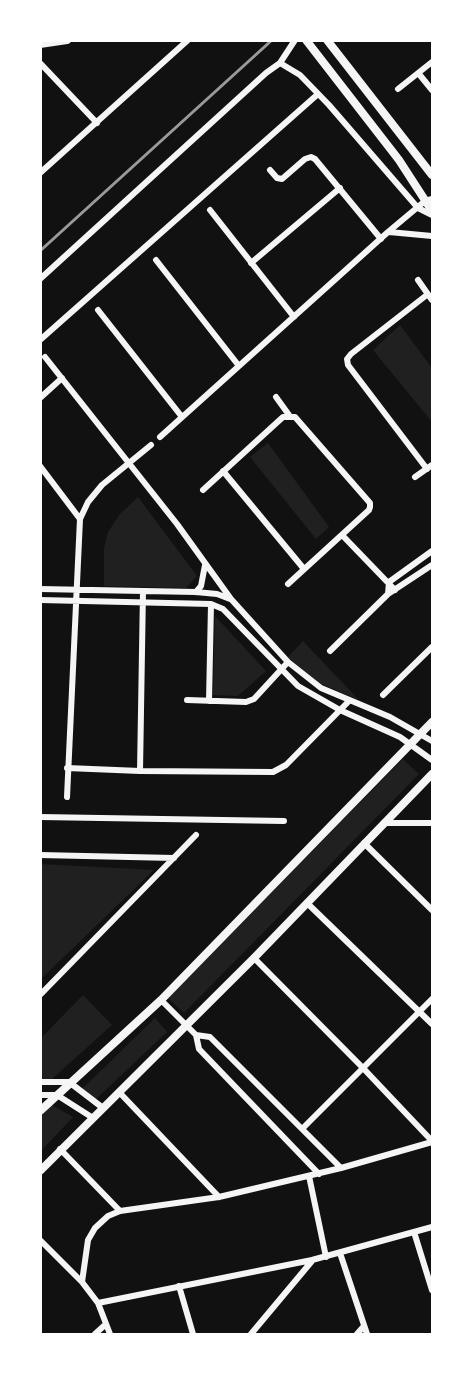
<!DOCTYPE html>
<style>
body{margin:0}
#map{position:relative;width:473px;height:1375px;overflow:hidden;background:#111;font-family:Commissioner,sans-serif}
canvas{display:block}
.frame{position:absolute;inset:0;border:42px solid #fff;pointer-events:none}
</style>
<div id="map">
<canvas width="473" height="1375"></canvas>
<div class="frame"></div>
</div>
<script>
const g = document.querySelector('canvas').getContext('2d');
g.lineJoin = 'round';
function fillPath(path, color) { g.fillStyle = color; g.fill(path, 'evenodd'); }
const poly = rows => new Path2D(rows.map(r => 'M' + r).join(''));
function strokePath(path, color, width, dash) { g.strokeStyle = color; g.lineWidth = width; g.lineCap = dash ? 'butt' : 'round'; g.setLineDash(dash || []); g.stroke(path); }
const green = poly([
 [400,325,432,368,432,422,373,350],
 [268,443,329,527,316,539,250,457],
 [138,497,197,576,186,588,104,586,104,548,108,532,120,514],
 [215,616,266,671,238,696,213,695],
 [303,641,359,700,308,678,288,657],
 [403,759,419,774,184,1013,168,998],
 [41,864,154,870,41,979,40,864],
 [83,995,112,1025,52,1079,41,1079,41,1038],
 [155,1018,167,1032,95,1100,82,1089],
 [52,1105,73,1117,41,1151,41,1116]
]);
const minor = poly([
 [40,63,97,123],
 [280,63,295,40],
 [419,74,432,90],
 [398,89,432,62],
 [270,170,277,178,282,179,305,159,311,157,315,159,381,239],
 [40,173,188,40],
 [210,210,294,317],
 [389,232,432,236],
 [156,260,239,366],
 [251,263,340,188],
 [40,279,266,73,280,63,300,75,329,105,418,208,432,215],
 [418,280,432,300],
 [98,310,182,417],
 [40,340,318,94],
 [45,357,177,524,231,599,288,662,321,688,390,717,432,741],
 [276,397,289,415],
 [40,398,62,378],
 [160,437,388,232,425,201,432,199],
 [40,466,80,519],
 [427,469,348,365,347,359,351,354,428,294],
 [223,471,304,569],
 [415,477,432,465],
 [203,490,283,417,295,417,370,503,370,507,369,510,288,584],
 [342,535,395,590],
 [40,589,196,592,217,594,230,599],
 [196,592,201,586,205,565],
 [388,594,389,582,432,551],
 [40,600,211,604,223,609,298,686,340,710,400,737,432,760],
 [330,651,388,594,432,565],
 [383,695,432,647],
 [187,700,246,702,254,699,288,662],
 [209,701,211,604],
 [67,768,140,771,273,772,286,765,349,701],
 [140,771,143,591],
 [67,797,80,519,88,502,102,485,151,445],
 [40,817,284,821],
 [384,823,432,823],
 [364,843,432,910],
 [40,855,174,858],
 [307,903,432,1024],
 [254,958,363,1068,432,1141],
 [40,995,196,835],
 [161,1000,196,1035,199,1049,319,1174],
 [196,1035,210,1037,341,1168],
 [40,1082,69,1082,103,1108],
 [119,1092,219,1197],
 [40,1095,57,1095,93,1118],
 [303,1128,432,999],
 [60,1149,120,1211],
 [309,1176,326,1257],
 [414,1232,432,1290],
 [40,1240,82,1282,98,1303,110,1334],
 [340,1253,367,1334],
 [82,1282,88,1240,95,1228,108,1216,120,1211,219,1197,341,1168,432,1142],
 [179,1286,193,1334],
 [98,1303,312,1260,432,1227],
 [95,1334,106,1324],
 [251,1334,312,1261],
 [357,1334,364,1326]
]);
const tertiary = poly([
 [306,40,399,160,432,211],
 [327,40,432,175],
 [40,44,67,40],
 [40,1111,161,1000,432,722],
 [40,1171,254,958,432,774]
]);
const rail = poly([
 [40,251,272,40]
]);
fillPath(green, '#202020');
strokePath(minor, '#f5f5f5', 6);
strokePath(tertiary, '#f5f5f5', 8);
strokePath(rail, '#9a9a9a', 3);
</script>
